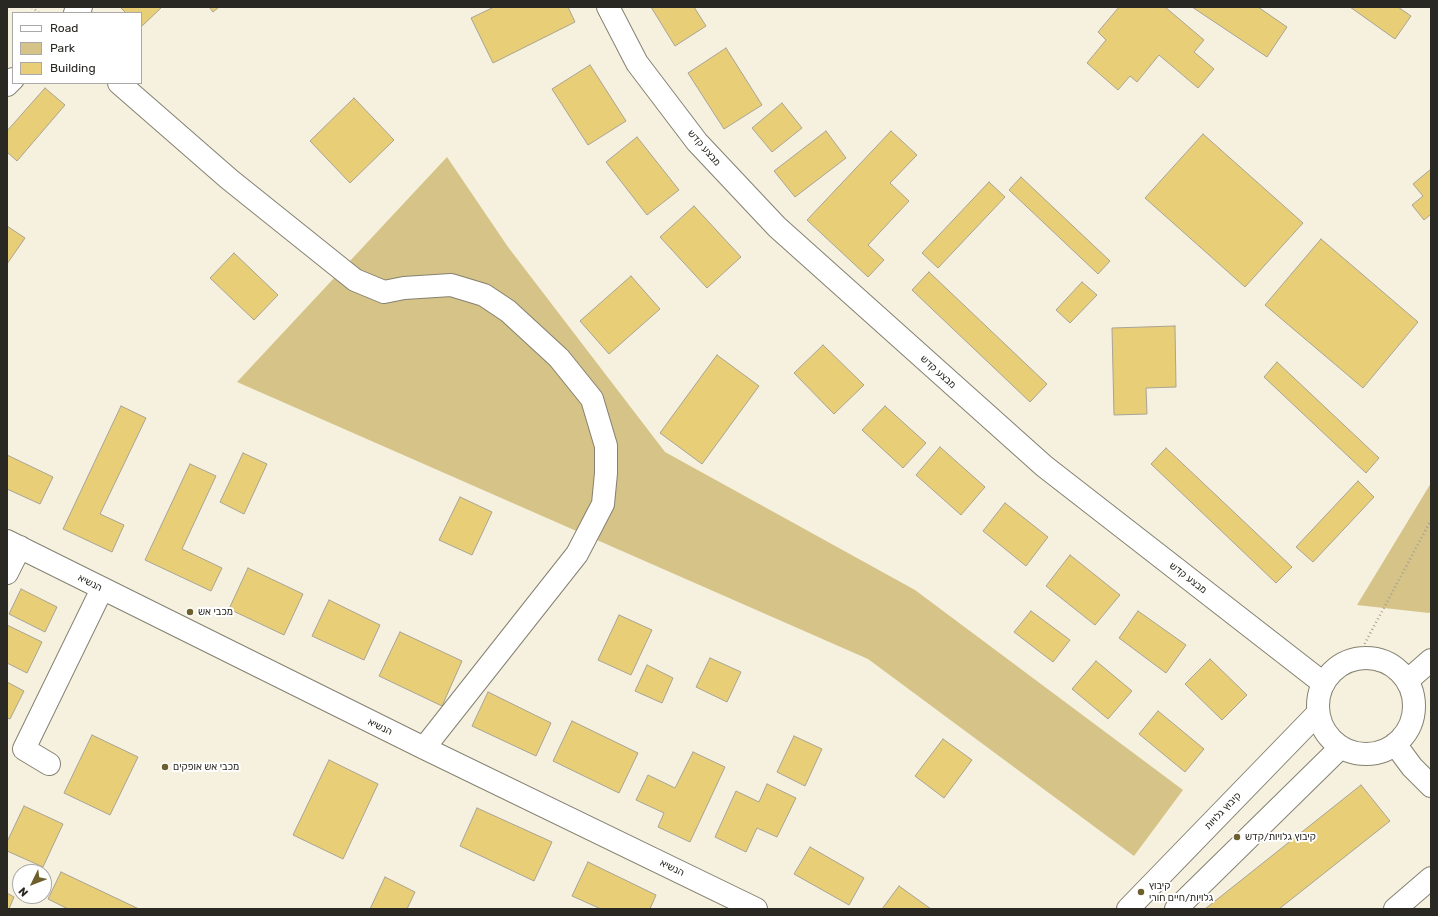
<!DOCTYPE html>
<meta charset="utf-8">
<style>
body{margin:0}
#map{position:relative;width:1438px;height:916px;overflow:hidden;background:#f6f1df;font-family:Rubik,sans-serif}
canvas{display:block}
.frame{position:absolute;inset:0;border:8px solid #2a2822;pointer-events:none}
.legend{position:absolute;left:12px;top:12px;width:130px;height:72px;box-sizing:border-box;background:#fff;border:1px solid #aaa9a7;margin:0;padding:5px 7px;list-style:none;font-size:12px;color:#2a2822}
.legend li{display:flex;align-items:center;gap:8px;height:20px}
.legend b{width:20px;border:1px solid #aaa9a7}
.north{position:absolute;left:12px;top:864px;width:40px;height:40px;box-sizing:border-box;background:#fff;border:1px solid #aaa9a7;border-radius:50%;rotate:227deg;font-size:11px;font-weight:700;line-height:16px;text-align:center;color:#2a2822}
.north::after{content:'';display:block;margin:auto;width:14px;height:18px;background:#6e602d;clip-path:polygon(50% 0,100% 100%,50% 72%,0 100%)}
</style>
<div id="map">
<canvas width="1438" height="916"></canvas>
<div class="frame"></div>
<ul class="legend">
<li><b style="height:5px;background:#fff"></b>Road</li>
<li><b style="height:11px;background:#d5c388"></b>Park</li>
<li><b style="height:11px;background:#e8ce76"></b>Building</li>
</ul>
<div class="north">N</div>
</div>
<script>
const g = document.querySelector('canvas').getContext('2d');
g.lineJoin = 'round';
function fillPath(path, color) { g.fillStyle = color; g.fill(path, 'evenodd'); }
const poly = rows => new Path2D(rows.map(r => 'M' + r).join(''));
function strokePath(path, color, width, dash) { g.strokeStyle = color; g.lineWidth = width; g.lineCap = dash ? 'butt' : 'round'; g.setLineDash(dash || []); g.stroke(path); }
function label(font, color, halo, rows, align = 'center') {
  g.font = font + ' Rubik,Heebo,sans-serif'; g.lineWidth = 4; g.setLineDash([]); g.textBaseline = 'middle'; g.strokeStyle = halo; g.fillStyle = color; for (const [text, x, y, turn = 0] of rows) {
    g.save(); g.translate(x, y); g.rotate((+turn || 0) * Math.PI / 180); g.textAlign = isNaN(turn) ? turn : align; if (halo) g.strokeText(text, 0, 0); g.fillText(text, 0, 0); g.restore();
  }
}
const green = poly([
 [447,157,508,247,665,452,915,590,1183,790,1134,856,868,659,237,382],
 [1431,483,1431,611,1429,613,1357,605]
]);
const building = poly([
 [120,7,162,7,141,27,141,13,126,13,120,7],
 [209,7,219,7,213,12,209,7],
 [494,7,568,7,575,22,493,63,471,18,494,7],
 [651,7,694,7,706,26,675,46,651,7],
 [1119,7,1165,7,1204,40,1194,52,1214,69,1198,88,1159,55,1137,82,1130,76,1118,90,1087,63,1106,40,1098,32,1119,7],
 [1192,7,1258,7,1287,27,1267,57,1192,7],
 [1350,7,1398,7,1411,16,1395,39,1350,7],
 [726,48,762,105,724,129,688,73,726,48],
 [590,65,626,121,588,145,552,89,590,65],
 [45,88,65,105,17,161,7,152,7,131,45,88],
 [354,98,394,140,350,183,310,141,354,98],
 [782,103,802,128,772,152,752,128,782,103],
 [826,131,846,158,795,197,774,171,826,131],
 [891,131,917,155,890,183,909,201,868,245,884,260,868,277,807,220,891,131],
 [1203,134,1303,223,1245,287,1145,198,1203,134],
 [637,137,679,190,647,215,606,162,637,137],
 [1431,169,1431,214,1424,220,1412,205,1423,196,1413,184,1431,169],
 [1021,177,1110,261,1098,274,1009,190,1021,177],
 [989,182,1005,197,938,268,922,253,989,182],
 [694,206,741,257,707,288,660,237,694,206],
 [7,226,25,238,7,264,7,226],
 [1321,239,1418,322,1363,388,1265,305,1321,239],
 [234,253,278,295,254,320,210,278,234,253],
 [929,272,1047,384,1030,402,912,290,929,272],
 [631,276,660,309,609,354,580,321,631,276],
 [1082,282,1097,295,1070,323,1056,310,1082,282],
 [1175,326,1176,387,1146,388,1147,414,1114,415,1112,328,1175,326],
 [823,345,864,385,834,414,794,373,823,345],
 [717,355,759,386,702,464,660,433,717,355],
 [1277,362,1379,458,1366,473,1264,377,1277,362],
 [121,406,146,418,100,514,124,525,112,552,63,529,121,406],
 [885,406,926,443,903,468,862,430,885,406],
 [940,447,985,487,961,515,916,475,940,447],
 [1166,448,1292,567,1276,583,1151,464,1166,448],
 [243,453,267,464,244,514,220,502,243,453],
 [7,455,53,477,40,504,7,489,7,455],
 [190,464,216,476,182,549,222,568,211,591,145,560,190,464],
 [1358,481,1374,497,1313,562,1296,547,1358,481],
 [460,497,492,512,472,555,439,540,460,497],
 [1005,503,1048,537,1026,566,983,531,1005,503],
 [1070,555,1120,595,1095,625,1046,586,1070,555],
 [248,568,303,594,284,635,229,609,248,568],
 [21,589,57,607,45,632,9,614,21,589],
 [329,600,380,625,364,660,312,636,329,600],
 [1031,611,1070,640,1053,662,1014,632,1031,611],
 [1138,611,1186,645,1166,673,1119,638,1138,611],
 [619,615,652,630,631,675,598,660,619,615],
 [7,625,42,642,27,673,7,663,7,625],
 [400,632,462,661,442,706,379,676,400,632],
 [710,658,741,672,727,702,696,687,710,658],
 [1210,659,1247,695,1222,720,1185,684,1210,659],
 [1096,661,1132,691,1108,719,1072,689,1096,661],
 [647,665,673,678,662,703,635,691,647,665],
 [7,682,24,691,10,719,7,718,7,682],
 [488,692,551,723,536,756,472,726,488,692],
 [1158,711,1204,749,1185,772,1139,734,1158,711],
 [572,721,638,753,619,793,553,761,572,721],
 [92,735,138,757,110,815,64,793,92,735],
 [794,736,822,749,805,786,777,772,794,736],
 [943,739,972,760,944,798,915,776,943,739],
 [693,752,725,767,690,842,658,827,664,813,636,800,648,775,675,788,693,752],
 [329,760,378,784,343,859,293,835,329,760],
 [767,784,796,798,777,837,757,828,746,852,715,837,736,791,759,802,767,784],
 [1361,785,1390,821,1279,909,1205,909,1361,785],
 [24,806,63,824,43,867,7,851,7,842,24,806],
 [477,808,552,842,534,881,460,846,477,808],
 [810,847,864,878,849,905,794,874,810,847],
 [588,862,656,895,650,909,601,909,572,896,588,862],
 [61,872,139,909,68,909,48,899,61,872],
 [385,877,415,892,407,909,370,909,385,877],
 [899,886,931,909,882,909,899,886],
 [7,893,14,897,9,909,7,909,7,893]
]);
const path = poly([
 [32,7,39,13],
 [1357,658,1431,520]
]);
const minor = poly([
 [608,7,637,63,697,142,777,227,1044,466,1323,683],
 [75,13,81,7],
 [119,83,229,179,355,280,384,292,404,288,451,285,484,295,508,311,559,358,592,399,606,446,606,473,603,504,577,554,424,748],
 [7,85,13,79],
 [7,541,424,748,756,909],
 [7,573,20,547],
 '1318 706a48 48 0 1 1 96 0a48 48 0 1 1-96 0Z',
 [1407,681,1431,660],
 [1395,744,1412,767,1431,786],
 [49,764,24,749,102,589],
 [1128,909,1318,713],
 [1176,909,1341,747],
 [1395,909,1431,878]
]);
const markers = [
 [190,612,4,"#6e602d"],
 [165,767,4,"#6e602d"],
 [1237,837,4,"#6e602d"],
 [1141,892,4,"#6e602d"]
];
const streetNames = [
 ["מבצע קדש",704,148,49],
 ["מבצע קדש",938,372,42],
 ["מבצע קדש",1188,578,38],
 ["הנשיא",90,583,27],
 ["הנשיא",380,727,26],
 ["קיבוץ גלויות",1223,811,-46],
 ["הנשיא",672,868,26]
];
const poiNames = [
 ["מכבי אש",198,612],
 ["מכבי אש אופקים",173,767],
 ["קיבוץ גלויות/קדש",1245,837],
 ["קיבוץ",1149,886],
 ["גלויות/חיים חורי",1149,898]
];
fillPath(green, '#d5c388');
fillPath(building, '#e8ce76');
strokePath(building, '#a8a393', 1);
strokePath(minor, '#858171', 24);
strokePath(path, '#a5a194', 2.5, [1, 3]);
strokePath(minor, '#fff', 22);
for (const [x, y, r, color] of markers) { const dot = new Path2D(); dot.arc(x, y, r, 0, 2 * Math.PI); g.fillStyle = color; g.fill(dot); strokePath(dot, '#fff', 1.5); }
label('10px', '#2a2822', '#fff', streetNames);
label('10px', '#2a2822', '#fff', poiNames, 'left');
</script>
